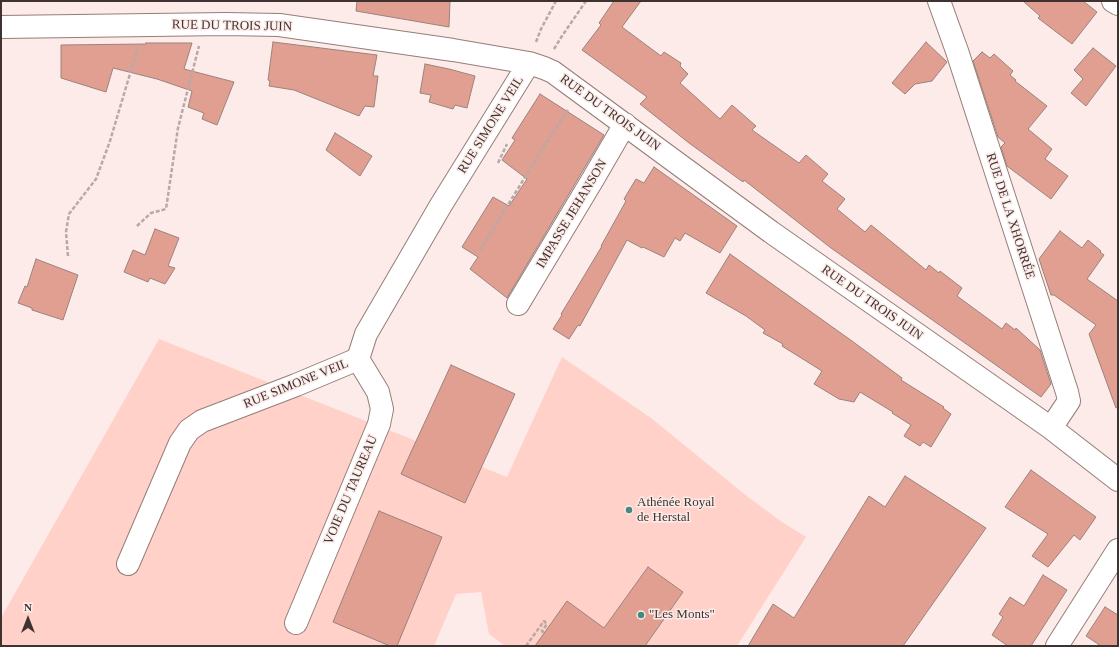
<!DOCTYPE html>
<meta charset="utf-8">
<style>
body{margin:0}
#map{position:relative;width:1119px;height:647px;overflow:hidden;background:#fcebe8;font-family:"Times New Roman",serif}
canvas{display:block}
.frame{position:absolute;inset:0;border:2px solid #3e3331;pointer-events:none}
.north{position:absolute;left:8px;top:599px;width:40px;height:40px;-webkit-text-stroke:3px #fcebe8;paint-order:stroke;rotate:0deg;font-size:11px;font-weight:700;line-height:16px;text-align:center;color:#3e3331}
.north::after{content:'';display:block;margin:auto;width:14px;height:18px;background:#3e3331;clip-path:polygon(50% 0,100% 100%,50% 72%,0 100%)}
</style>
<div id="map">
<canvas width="1119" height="647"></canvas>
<div class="frame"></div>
<div class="north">N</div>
</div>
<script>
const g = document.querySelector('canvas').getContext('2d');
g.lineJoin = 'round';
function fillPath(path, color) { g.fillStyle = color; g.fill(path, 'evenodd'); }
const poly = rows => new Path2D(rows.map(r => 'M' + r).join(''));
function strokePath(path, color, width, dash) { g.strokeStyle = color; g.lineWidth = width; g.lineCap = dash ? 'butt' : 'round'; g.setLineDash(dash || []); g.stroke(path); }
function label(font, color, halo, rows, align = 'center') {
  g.font = font + ' "Times New Roman",serif'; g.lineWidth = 3; g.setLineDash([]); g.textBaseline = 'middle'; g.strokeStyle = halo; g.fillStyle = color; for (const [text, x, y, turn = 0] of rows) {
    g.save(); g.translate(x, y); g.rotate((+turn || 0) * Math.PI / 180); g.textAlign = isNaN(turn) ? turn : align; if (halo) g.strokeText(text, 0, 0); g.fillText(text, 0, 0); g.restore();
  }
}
const green = poly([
 [159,339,507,477,562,357,651,418,748,497,782,522,806,537,737,646,645,646,683,592,648,568,604,628,567,601,535,646,505,646,489,634,481,592,456,594,434,646,1,646,1,618]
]);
const building = poly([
 [357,1,450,1,449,27,356,11,357,1],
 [614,1,641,1,622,27,661,56,664,52,681,63,680,66,688,74,680,83,720,119,732,105,756,126,752,130,799,163,806,155,828,174,822,181,845,199,837,209,865,232,871,225,926,270,929,265,939,273,940,271,962,288,957,296,1002,329,1006,323,1015,330,1016,328,1040,350,1051,384,1041,397,831,248,744,180,743,182,689,143,640,104,647,97,582,50,601,25,599,23,614,1],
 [1023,1,1083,1,1097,12,1072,44,1038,18,1040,16,1023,1],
 [273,42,377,55,373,76,378,76,374,107,365,106,359,116,294,90,269,86,270,81,268,80,273,42],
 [926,42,947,62,932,81,915,84,905,94,892,83,926,42],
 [146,43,192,43,184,69,234,82,217,125,202,119,204,113,188,107,192,91,157,79,113,68,106,92,61,78,61,45,146,44,146,43],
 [1093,48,1116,66,1086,106,1071,93,1083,79,1074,70,1093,48],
 [982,52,990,58,994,54,1013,71,1010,75,1016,80,1015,81,1047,106,1028,129,1052,149,1045,159,1068,176,1051,199,1007,166,1001,147,1005,143,998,137,973,61,982,52],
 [425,64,449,69,475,76,467,108,455,105,453,109,429,102,431,95,420,93,425,64],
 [540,94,604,135,507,298,470,269,478,257,462,247,493,197,509,206,527,179,502,160,515,140,512,138,540,94],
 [335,133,372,156,360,176,326,150,335,133],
 [654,167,737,226,720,253,685,233,680,241,675,238,664,257,643,247,642,248,627,240,580,326,578,325,569,339,553,329,562,315,561,314,575,291,602,246,601,246,626,201,624,199,636,179,644,183,654,167],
 [155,229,179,238,168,266,175,268,165,284,150,278,148,282,124,272,133,250,145,255,155,229],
 [1060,231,1082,248,1088,240,1101,251,1100,252,1104,255,1087,279,1118,301,1118,407,1116,408,1089,334,1096,325,1054,295,1051,295,1039,259,1060,231],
 [730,254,852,341,902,378,901,380,944,407,943,408,951,414,931,447,923,442,920,446,904,436,911,425,892,413,893,412,860,392,854,402,839,399,814,384,822,371,782,346,783,344,763,333,765,330,746,316,706,293,730,254],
 [36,259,78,275,63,320,32,310,32,308,18,303,25,286,27,287,36,259],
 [451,365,515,394,465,503,401,474,451,365],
 [1031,470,1096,517,1080,540,1074,535,1048,567,1032,556,1048,534,1005,507,1031,470],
 [905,476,986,528,903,646,748,646,773,604,794,618,869,496,885,507,905,476],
 [379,511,442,537,397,646,390,646,333,622,379,511],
 [648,567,683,592,645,646,535,646,567,601,604,628,648,567],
 [1043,575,1067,590,1031,646,1008,646,992,635,1003,617,999,614,1010,597,1024,606,1043,575],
 [1105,607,1118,615,1118,646,1101,646,1086,636,1105,607]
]);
const path = poly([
 [536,42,541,29,556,1],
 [554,49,562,36,586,1],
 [498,163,507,144],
 [137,226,151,213,166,209,178,128,199,46],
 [480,250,548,140,568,110],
 [68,256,66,232,69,214,96,179,110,141,138,47],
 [526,646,544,621,547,624,542,631,544,633]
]);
const minor = poly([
 [939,1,957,51,1067,392,1069,401,1051,428],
 [1113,1,1118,4],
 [1,27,226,24,279,25,453,50,529,63,544,68,553,72,771,232,1051,428,1118,480],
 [518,304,593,179,625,124],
 [128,564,180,443,189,430,202,421,296,385,358,359,366,334,441,205,529,63],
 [296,623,379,424,382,409,378,392,358,359],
 [1057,646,1118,550]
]);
const markers = [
 [629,510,4,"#45897e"],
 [641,615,4,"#45897e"]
];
const streetNames = [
 ["RUE DU TROIS JUIN",232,26,1],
 ["RUE DU TROIS JUIN",610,113,36],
 ["RUE SIMONE VEIL",491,125,-58],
 ["IMPASSE JEHANSON",572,214,-59],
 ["RUE DE LA XHORRÉE",1010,216,72],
 ["RUE DU TROIS JUIN",872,303,35],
 ["RUE SIMONE VEIL",296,384,-22],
 ["VOIE DU TAUREAU",351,490,-67]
];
const poiNames = [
 ["Athénée Royal",637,503],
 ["de Herstal",637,518],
 ["\"Les Monts\"",649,615]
];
fillPath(green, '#ffd1c8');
fillPath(building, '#e19f92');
strokePath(building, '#9b827d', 1);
strokePath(minor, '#967d78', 24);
strokePath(path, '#b8a9a6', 2.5, [4, 2]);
strokePath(minor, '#fff', 22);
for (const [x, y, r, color] of markers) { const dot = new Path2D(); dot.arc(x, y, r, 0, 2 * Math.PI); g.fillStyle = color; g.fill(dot); strokePath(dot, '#fcebe8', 1.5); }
label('13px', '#3e3331', '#fcebe8', streetNames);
label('13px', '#3e3331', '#fcebe8', poiNames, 'left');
</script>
